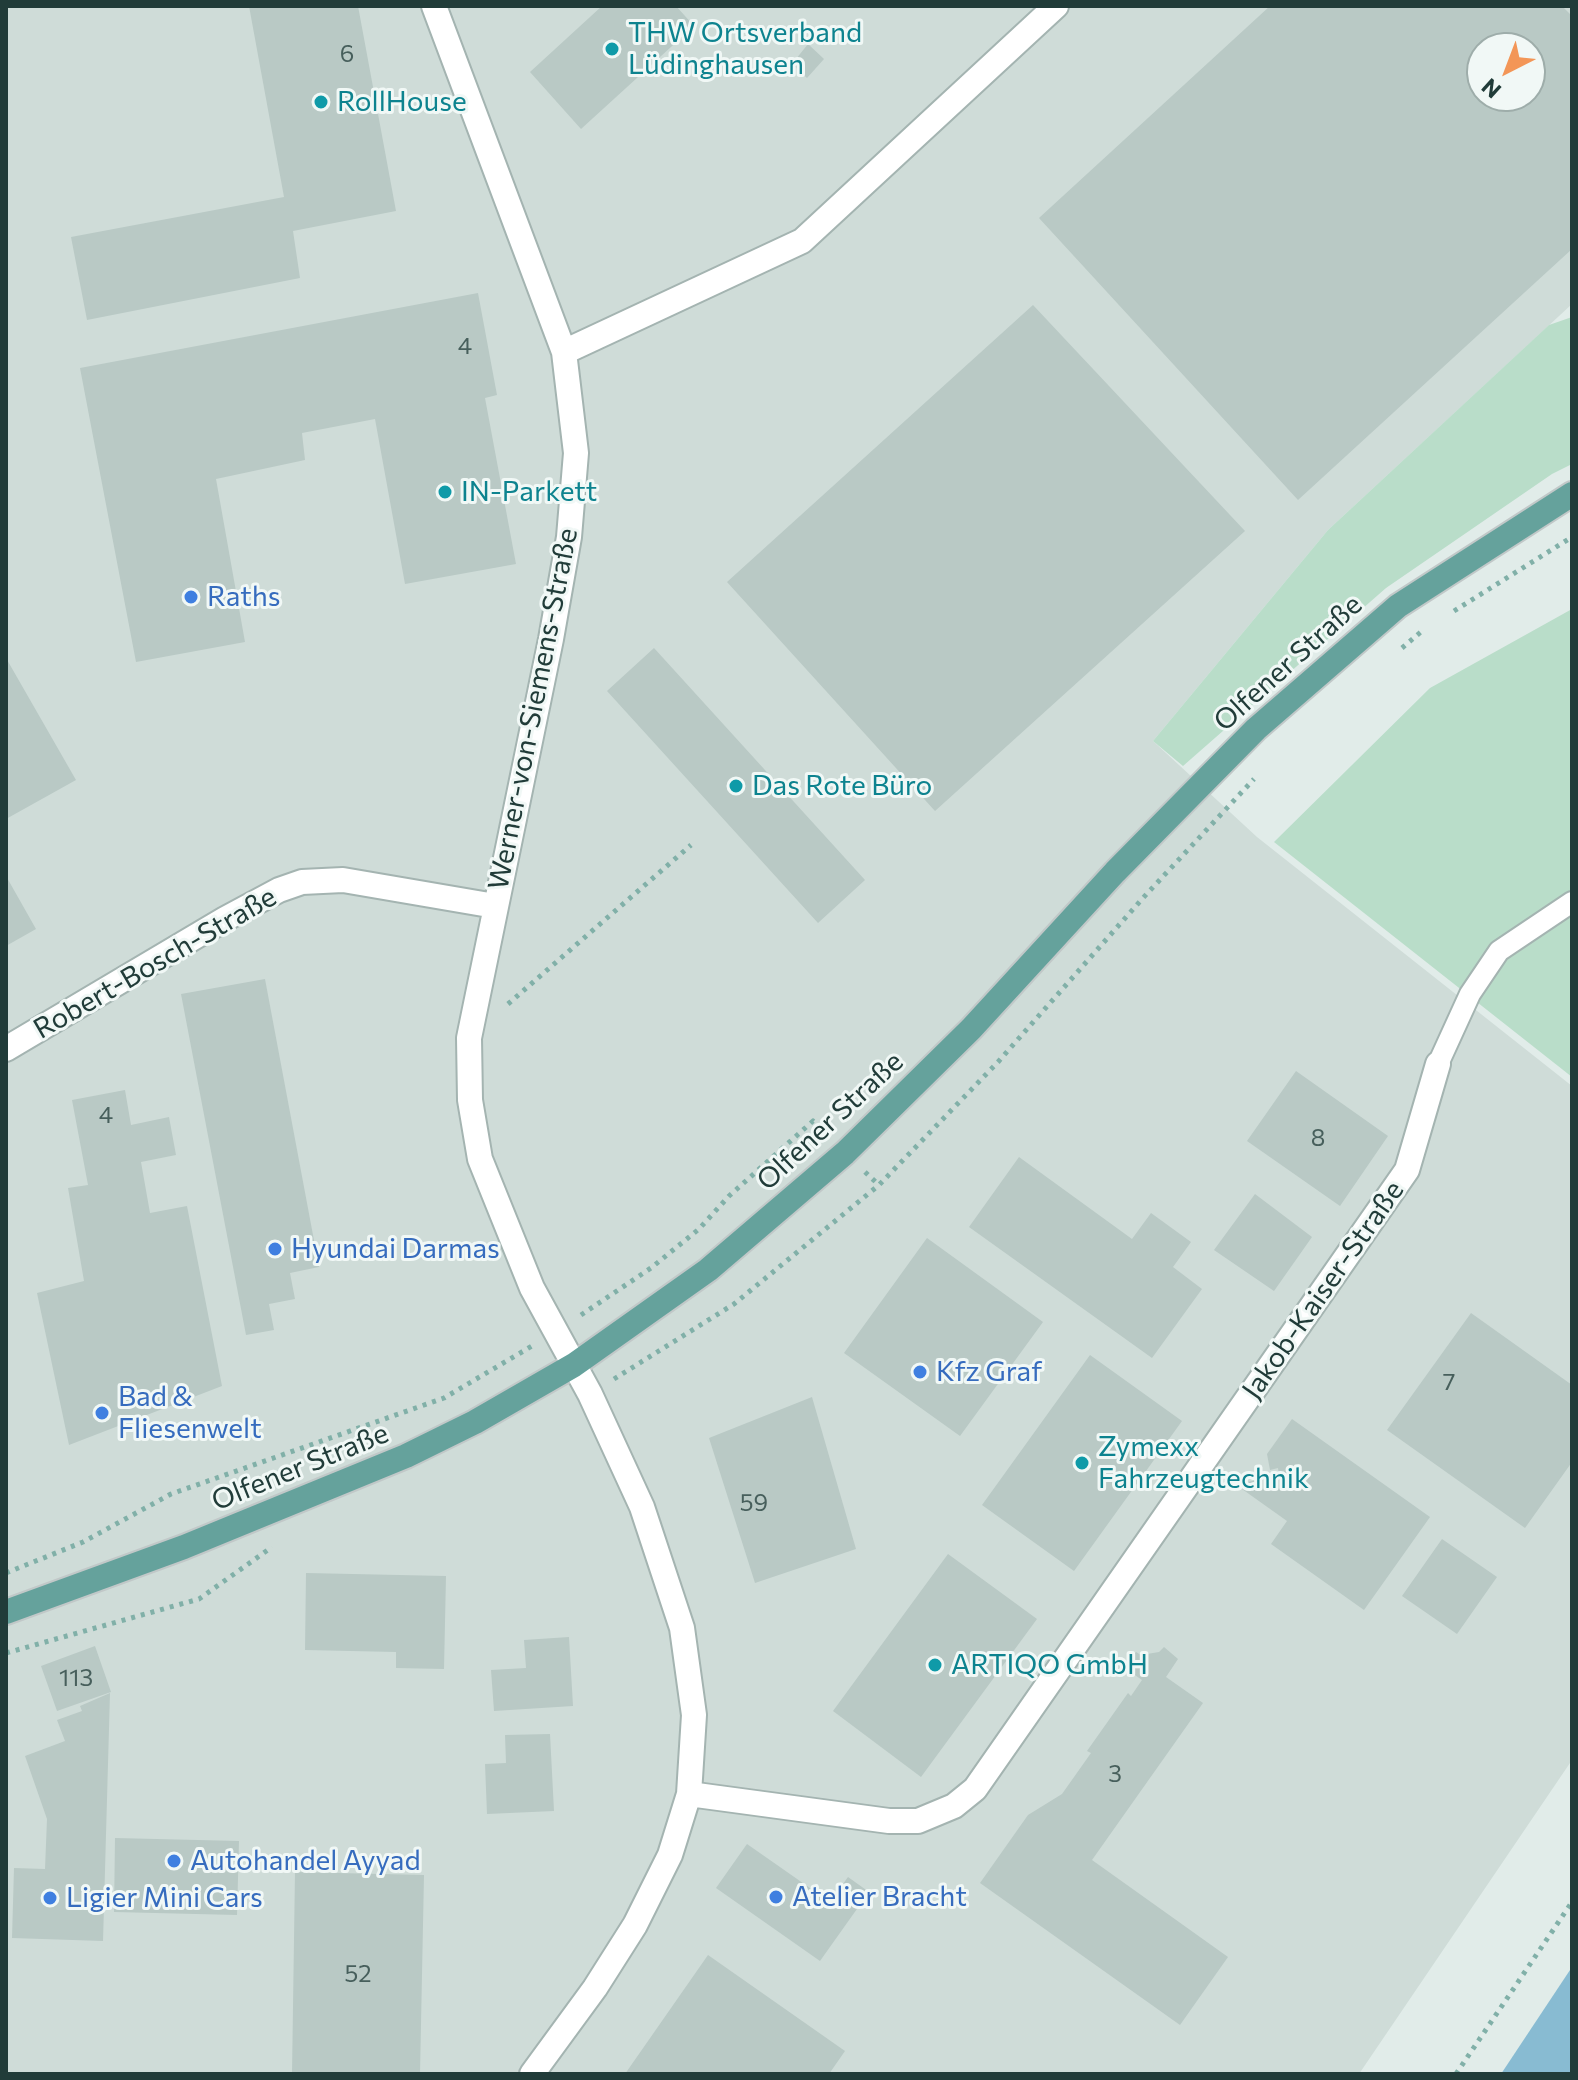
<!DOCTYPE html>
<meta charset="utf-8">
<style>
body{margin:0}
#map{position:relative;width:1578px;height:2080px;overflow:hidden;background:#e1ece9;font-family:Commissioner,sans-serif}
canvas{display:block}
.frame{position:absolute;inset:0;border:8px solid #213c39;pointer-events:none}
.north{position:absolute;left:1466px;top:32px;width:80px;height:80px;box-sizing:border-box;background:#f1f8f6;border:2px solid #9eadaa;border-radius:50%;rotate:222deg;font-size:22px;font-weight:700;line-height:32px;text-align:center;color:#213c39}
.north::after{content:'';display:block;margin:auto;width:28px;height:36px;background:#f39657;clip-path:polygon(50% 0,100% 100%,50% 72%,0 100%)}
</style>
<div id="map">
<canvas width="1578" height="2080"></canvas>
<div class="frame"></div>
<div class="north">N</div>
</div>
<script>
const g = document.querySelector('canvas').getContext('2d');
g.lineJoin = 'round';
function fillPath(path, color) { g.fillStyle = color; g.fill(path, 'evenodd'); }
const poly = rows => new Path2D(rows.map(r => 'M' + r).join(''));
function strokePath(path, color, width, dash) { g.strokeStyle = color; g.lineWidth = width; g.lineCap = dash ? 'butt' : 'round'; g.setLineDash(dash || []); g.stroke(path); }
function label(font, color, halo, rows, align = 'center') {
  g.font = font + ' Commissioner,sans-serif'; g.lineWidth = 6; g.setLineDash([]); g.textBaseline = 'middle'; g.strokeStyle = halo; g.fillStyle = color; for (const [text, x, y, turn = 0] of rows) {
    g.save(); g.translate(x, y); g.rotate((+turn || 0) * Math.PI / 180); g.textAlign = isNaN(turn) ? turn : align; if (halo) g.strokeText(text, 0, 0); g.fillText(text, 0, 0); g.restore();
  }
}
const built = poly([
 [6,6,1572,6,1572,304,1328,530,1153,741,1257,837,1572,1086,1572,1760,1359,2074,6,2074],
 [1482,48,1530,48,1530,96,1482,96]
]);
const green = poly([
 [1572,317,1572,464,1552,474,1386,588,1183,766,1153,741,1328,530,1549,325],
 [1572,609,1572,1077,1274,842,1430,688]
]);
const water = poly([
 [1572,1967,1572,2074,1501,2074]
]);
const building = poly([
 [249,6,358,6,396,211,293,231,300,278,87,320,71,237,284,197],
 [602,6,676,6,694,26,581,129,530,72],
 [1270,6,1562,6,1572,16,1572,249,1298,500,1039,218],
 [1482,48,1530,48,1530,96,1482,96],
 [808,44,824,59,807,78,792,64],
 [478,293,497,395,485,398,516,564,405,584,375,419,302,433,305,460,216,479,245,642,136,662,80,368],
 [1033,305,1245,531,935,811,727,582],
 [654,648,865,880,818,923,607,691],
 [6,658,76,780,6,819],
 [6,876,36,929,6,946],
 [265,979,319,1267,290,1273,295,1299,269,1304,274,1330,246,1335,181,994],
 [1296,1071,1388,1136,1340,1206,1247,1141],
 [125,1090,131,1125,169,1117,176,1155,141,1162,150,1213,187,1206,222,1386,69,1445,37,1293,84,1281,68,1188,88,1185,72,1100],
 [1019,1157,1132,1239,1151,1213,1191,1242,1173,1267,1202,1289,1152,1358,969,1227],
 [1255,1194,1312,1237,1274,1291,1214,1250],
 [927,1238,1043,1322,960,1436,844,1353],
 [1471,1313,1572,1385,1572,1462,1525,1528,1387,1430],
 [1090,1355,1182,1421,1074,1571,982,1505],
 [812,1397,856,1549,755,1583,709,1438],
 [1292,1419,1430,1517,1364,1610,1271,1544,1287,1521,1242,1489,1247,1482,1279,1476,1278,1468,1270,1470,1267,1454],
 [1442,1539,1497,1577,1457,1634,1402,1596],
 [948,1554,1037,1619,921,1777,833,1711],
 [306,1573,446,1576,444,1669,396,1668,396,1652,305,1650],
 [569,1637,573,1706,494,1711,491,1670,526,1668,524,1640],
 [95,1646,111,1692,57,1711,41,1666],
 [1164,1647,1178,1659,1166,1677,1203,1703,1092,1860,1228,1957,1180,2025,980,1883,1028,1815,1062,1794,1091,1753,1087,1751,1128,1693,1131,1696,1142,1680,1125,1668,1136,1652,1141,1655,1159,1652],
 [110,1693,103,1941,12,1938,14,1868,45,1869,47,1819,25,1756,65,1741,57,1720,82,1711,80,1706],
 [550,1734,554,1811,487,1814,485,1764,506,1763,505,1735],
 [115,1838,239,1841,237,1915,114,1912],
 [747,1844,830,1902,848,1877,869,1892,820,1961,716,1888],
 [295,1872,424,1875,420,2074,292,2074],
 [708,1955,845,2051,829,2074,625,2074]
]);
const path = poly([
 [1454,611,1572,537],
 [1402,648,1422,631],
 [508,1004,691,845],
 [865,1172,879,1185],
 [581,1315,651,1268,699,1229,729,1196,813,1121,823,1131],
 [614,1379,734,1304,879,1185,998,1062,1142,899,1254,779],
 [6,1573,83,1542,171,1494,444,1398,532,1346],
 [6,1653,199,1599,272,1547],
 [1456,2074,1572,1902]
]);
const service = poly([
 [1438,1064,1470,994,1499,951,1572,902]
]);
const minor = poly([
 [434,6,564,352,576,453,569,537,551,639,469,1038,470,1100,480,1159,532,1288,590,1394,642,1507,682,1628,694,1715,689,1794,670,1855,635,1925,595,1988,532,2074],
 [564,352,802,241,1056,6],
 [6,1049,225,919,279,890,302,882,343,880,495,906],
 [689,1794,889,1821,918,1821,954,1806,975,1789,1407,1170,1438,1064]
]);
const primary = poly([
 [6,1612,184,1547,406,1456,475,1422,574,1365,708,1270,845,1153,971,1029,1115,872,1256,729,1398,606,1572,494]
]);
const markers = [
 [612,49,8,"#0f9aa8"],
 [321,102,8,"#0f9aa8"],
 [445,492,8,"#0f9aa8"],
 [191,597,8,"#3f7fe0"],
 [736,786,8,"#0f9aa8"],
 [275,1249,8,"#3f7fe0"],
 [920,1372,8,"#3f7fe0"],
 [102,1413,8,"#3f7fe0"],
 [1082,1463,8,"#0f9aa8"],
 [935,1665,8,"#0f9aa8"],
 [174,1861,8,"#3f7fe0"],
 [776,1897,8,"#3f7fe0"],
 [50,1898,8,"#3f7fe0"]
];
const numberNames = [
 ["6",347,54],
 ["4",465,346],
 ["4",106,1115],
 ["8",1318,1138],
 ["7",1449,1382],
 ["59",754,1503],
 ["113",76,1678],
 ["3",1115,1774],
 ["52",358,1974]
];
const cultureNames = [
 ["THW Ortsverband",628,33],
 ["Lüdinghausen",628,65],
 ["RollHouse",337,102],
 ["IN-Parkett",461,492],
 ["Das Rote Büro",752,786],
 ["Zymexx",1098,1447],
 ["Fahrzeugtechnik",1098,1479],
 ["ARTIQO GmbH",951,1665]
];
const shopNames = [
 ["Raths",207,597],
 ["Hyundai Darmas",291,1249],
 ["Kfz Graf",936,1372],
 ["Bad &",118,1397],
 ["Fliesenwelt",118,1429],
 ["Autohandel Ayyad",190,1861],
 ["Atelier Bracht",792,1897],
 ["Ligier Mini Cars",66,1898]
];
const streetNames = [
 ["Olfener Straße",1288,663,-42],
 ["Werner-von-Siemens-Straße",533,709,-79],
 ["Robert-Bosch-Straße",155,963,-30],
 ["Olfener Straße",830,1121,-43],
 ["Jakob-Kaiser-Straße",1323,1290,-55],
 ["Olfener Straße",300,1467,-22]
];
fillPath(built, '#cfdcd8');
fillPath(green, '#b9ddc9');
fillPath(water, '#88bbd2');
fillPath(building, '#b9c9c5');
strokePath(service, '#a4b4b1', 24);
strokePath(minor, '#a4b4b1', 28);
strokePath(primary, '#c1c8c8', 28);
strokePath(path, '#81b0a8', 5, [4, 6]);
strokePath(service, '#fff', 20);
strokePath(minor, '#fff', 24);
strokePath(primary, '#65a29c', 24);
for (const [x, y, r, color] of markers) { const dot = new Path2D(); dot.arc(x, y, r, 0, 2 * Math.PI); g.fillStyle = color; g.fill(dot); strokePath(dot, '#f1f8f6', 3); }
label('24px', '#475f5c', null, numberNames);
label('28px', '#0d838f', '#f1f8f6', cultureNames, 'left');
label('28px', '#366cbe', '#f1f8f6', shopNames, 'left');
label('28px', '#213c39', '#f1f8f6', streetNames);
</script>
